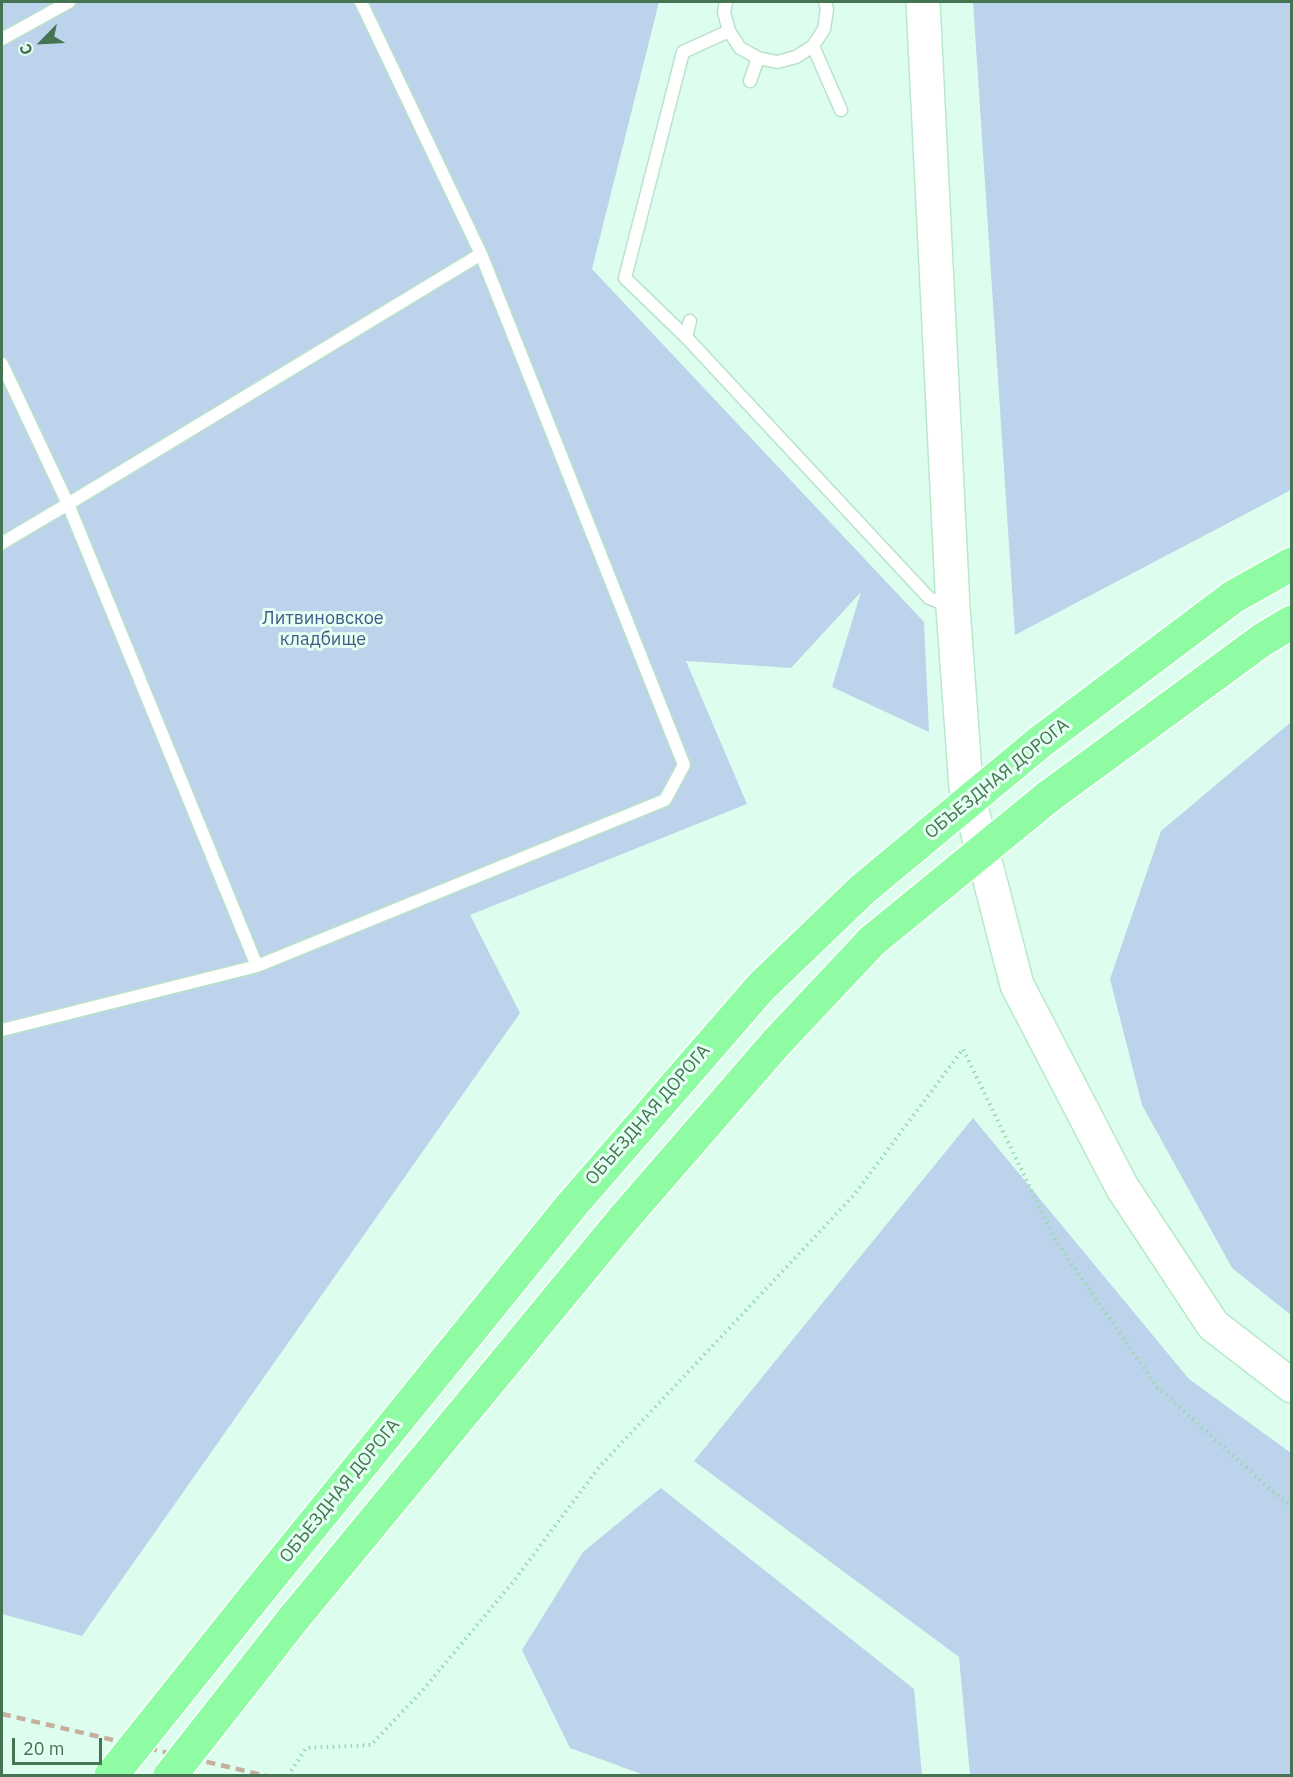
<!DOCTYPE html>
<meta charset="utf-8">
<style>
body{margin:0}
#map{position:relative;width:1293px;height:1777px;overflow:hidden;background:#ddfeee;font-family:"IBM Plex Sans",sans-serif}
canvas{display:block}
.frame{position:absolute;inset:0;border:3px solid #457452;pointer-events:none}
.north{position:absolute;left:12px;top:12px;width:60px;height:60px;-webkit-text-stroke:4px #e5fff3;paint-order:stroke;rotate:246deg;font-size:16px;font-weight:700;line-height:24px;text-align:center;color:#457452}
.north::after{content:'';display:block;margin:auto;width:21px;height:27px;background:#457452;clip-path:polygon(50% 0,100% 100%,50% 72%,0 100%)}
.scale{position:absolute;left:12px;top:1738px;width:90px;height:27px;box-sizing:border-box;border:3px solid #457452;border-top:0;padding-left:8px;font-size:18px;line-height:21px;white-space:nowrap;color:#457452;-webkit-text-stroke:4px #e5fff3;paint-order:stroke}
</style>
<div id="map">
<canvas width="1293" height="1777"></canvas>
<div class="frame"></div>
<div class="north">С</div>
<div class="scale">20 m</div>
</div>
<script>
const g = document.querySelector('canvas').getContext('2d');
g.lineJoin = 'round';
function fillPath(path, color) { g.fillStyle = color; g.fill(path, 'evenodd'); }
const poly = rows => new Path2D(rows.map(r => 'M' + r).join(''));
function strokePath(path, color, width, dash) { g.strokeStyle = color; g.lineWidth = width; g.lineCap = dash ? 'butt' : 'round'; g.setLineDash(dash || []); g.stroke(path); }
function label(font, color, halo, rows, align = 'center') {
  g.font = font + ' "IBM Plex Sans",sans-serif'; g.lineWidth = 6; g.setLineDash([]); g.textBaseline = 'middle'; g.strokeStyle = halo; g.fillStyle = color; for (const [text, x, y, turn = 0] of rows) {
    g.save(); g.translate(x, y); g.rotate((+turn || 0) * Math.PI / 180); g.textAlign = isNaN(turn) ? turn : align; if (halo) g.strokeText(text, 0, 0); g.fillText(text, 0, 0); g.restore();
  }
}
const green = poly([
 [2,2,659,2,592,269,924,622,929,732,832,687,861,592,791,668,686,661,747,804,470,915,520,1013,82,1636,2,1614],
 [973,2,1291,2,1291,490,1015,635],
 [1291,722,1291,1315,1232,1268,1142,1105,1110,979,1161,831],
 [973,1118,1189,1379,1291,1453,1291,1775,970,1775,959,1657,694,1461],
 [661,1488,914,1689,922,1775,644,1775,570,1748,522,1650,583,1552]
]);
const path = poly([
 [288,1776,306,1748,371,1745,422,1691,513,1582,600,1466,854,1195,963,1049,1056,1241,1157,1387,1281,1499,1292,1506]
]);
const lane = poly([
 [726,2,724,12,729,31,740,48,758,58,777,62,796,57,813,46,824,29,827,9,825,2],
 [729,31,683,52,625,278,686,337,929,598,952,607],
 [2,39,69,2],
 [813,46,841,110],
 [750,81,758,58],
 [686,337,690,321],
 [2,364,68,504,481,254],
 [2,543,68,504,257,966],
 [2,1030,257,966,665,800,684,765,481,254,361,2]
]);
const secondary = poly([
 [923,2,953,608,966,787,1017,985,1122,1187,1213,1325,1292,1386]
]);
const highway = poly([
 [1040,742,1233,597,1292,564],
 [1048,797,1262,640,1292,622],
 [247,1606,571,1206,761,987,863,889],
 [294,1618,625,1217,777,1042,872,941]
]);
const rail = poly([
 [2,1714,267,1776]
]);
const highwayBridge = poly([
 [863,889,1040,742],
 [872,941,1048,797],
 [111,1776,247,1606],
 [170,1776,294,1618]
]);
const parkNames = [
 ["Литвиновское",323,619],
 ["кладбище",323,640]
];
const streetNames = [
 ["ОБЪЕЗДНАЯ ДОРОГА",997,779,-39],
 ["ОБЪЕЗДНАЯ ДОРОГА",648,1115,-49],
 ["ОБЪЕЗДНАЯ ДОРОГА",340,1491,-51]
];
fillPath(green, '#bcd3eb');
strokePath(lane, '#b9e2c9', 15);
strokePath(secondary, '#b9e9cb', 36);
strokePath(highway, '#fff', 36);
strokePath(path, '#97d9ab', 4, [1.5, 4.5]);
strokePath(lane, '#fff', 12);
strokePath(secondary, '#fff', 33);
strokePath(highway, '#8ffca3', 33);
strokePath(rail, '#c6b09d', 4.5, [9, 6]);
strokePath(highwayBridge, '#fff', 36, []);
strokePath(highwayBridge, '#8ffca3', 33);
label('18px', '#415b87', '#e5fff3', parkNames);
label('18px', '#457452', '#e5fff3', streetNames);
</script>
